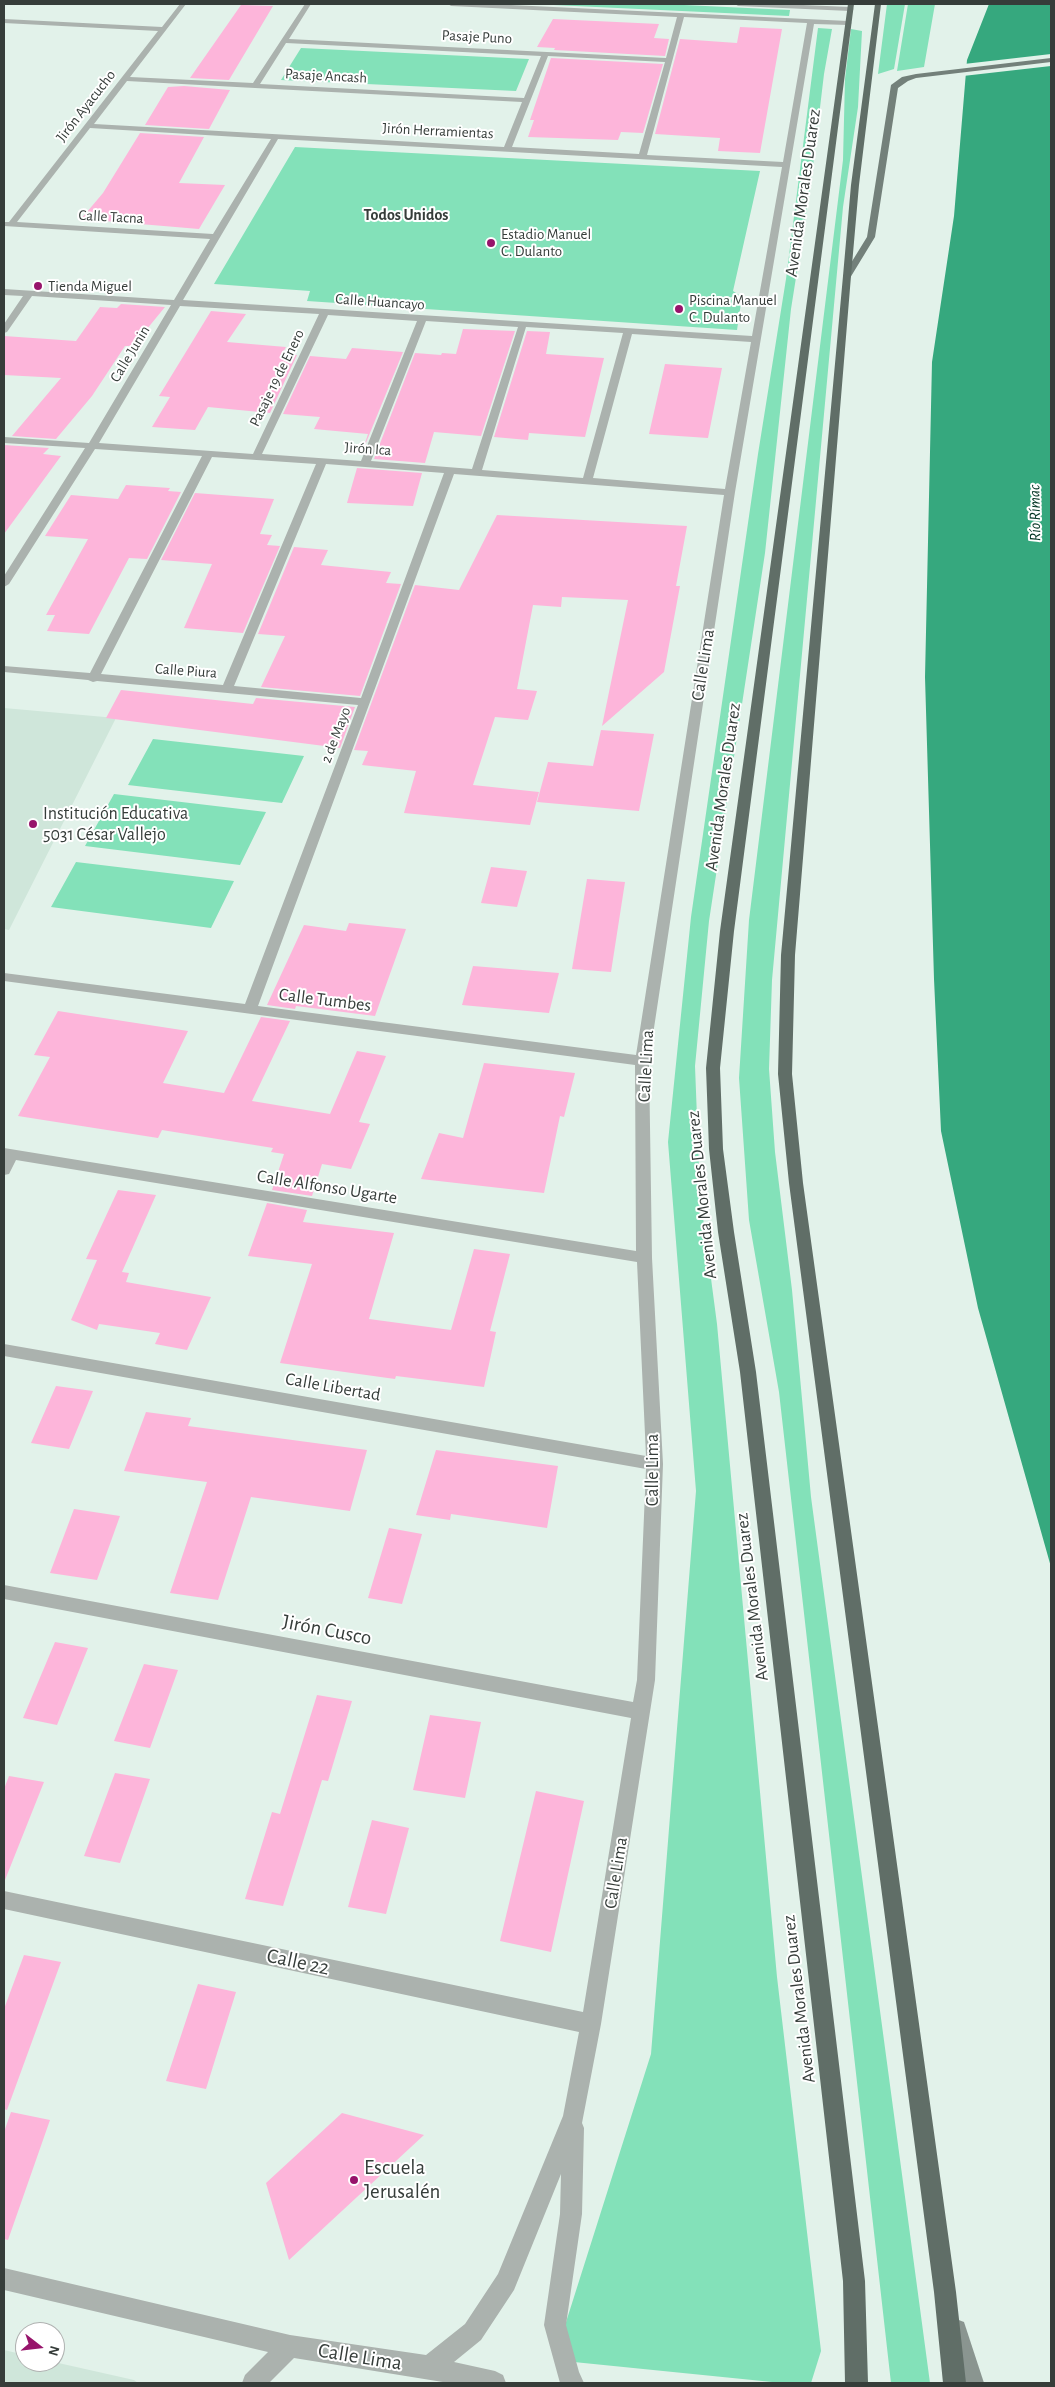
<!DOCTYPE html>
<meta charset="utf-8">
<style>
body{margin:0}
#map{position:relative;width:1055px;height:2387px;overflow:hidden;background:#e2f2ea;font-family:"Alegreya Sans",sans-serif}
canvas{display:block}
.frame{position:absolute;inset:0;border:5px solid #363d3a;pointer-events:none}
.north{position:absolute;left:15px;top:2322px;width:50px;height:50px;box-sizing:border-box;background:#fff;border:1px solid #afb1b0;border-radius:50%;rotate:106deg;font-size:14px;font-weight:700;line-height:20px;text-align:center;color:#363d3a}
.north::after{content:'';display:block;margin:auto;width:18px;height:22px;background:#97146b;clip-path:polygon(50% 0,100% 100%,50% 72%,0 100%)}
</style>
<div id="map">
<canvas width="1055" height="2387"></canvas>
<div class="frame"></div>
<div class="north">N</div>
</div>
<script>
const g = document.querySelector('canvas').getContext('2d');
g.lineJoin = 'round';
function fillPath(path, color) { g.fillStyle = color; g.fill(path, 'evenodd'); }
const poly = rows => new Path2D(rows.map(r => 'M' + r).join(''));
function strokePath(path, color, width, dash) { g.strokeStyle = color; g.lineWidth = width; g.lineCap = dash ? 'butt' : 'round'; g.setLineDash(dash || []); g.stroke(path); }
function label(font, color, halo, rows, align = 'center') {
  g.font = font + ' "Alegreya Sans",sans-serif'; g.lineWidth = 4; g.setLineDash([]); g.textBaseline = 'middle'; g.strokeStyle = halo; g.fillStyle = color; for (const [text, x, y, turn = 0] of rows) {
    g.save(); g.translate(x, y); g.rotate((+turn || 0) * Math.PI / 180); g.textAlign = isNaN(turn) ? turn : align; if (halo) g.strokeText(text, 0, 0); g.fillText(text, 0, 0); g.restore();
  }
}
const built = poly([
 [4,708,116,718,9,930,4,929],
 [4,2350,25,2355,25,2362,54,2362,134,2380,138,2383,4,2383]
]);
const green = poly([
 [532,4,663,4,790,10,789,16],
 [887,4,905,4,894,69,878,74],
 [908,4,935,4,924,67,897,71],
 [818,28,832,29,824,74,811,183,791,309,765,553,709,921,695,1066,700,1195,717,1324,777,1977,821,2351,811,2383,782,2383,554,2360,651,2054,696,1491,668,1142,691,917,758,454,786,279],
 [851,29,862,31,858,107,843,207,772,980,769,1069,775,1152,792,1290,811,1497,930,2383,891,2383,779,1392,749,1220,739,1078,749,920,843,160,845,79],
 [301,48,529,59,516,91,281,80],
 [295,147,760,171,733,291,739,295,727,298,741,303,737,330,307,301,310,291,214,284],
 [153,739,304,756,282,803,128,785],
 [114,794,266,812,240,865,85,846],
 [76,862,234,881,211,928,51,907]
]);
const water = poly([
 [989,4,1051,4,1051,1567,978,1308,941,1131,934,979,925,677,932,362,954,216,967,60]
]);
const pier = poly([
 [1051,54,1051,66,963,76,964,64]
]);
const building = poly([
 [241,5,273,6,229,80,190,78],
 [553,19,659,24,654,38,669,39,665,56,554,50,555,48,537,47],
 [740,27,782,29,760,153,718,151,720,138,655,134,680,39,737,43],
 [551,58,663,64,643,133,621,132,618,140,528,137,534,120,530,120],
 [184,86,230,90,209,129,145,125,168,87],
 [140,133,204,137,179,183,225,185,199,229,81,219,103,193],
 [121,304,165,307,133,346,125,346,92,396,56,439,12,436,61,378,4,375,4,336,76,341,100,307,117,308],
 [211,311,246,314,227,342,286,347,282,354,297,355,270,413,208,407,195,430,152,427,170,397,159,396],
 [463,329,515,331,481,436,434,432,425,463,374,459,415,353,441,355,442,353,456,354],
 [527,331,550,332,546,354,604,358,585,437,529,433,528,440,494,437],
 [352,348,403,352,361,455,368,434,314,429,320,417,283,414,310,356,346,359],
 [665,364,722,368,708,438,649,434],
 [4,445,49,448,43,454,61,456,4,534],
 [357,468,422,473,413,506,347,503],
 [126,485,170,488,168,491,181,492,147,559,129,558,89,634,47,631,55,615,46,615,88,539,45,536,71,495,118,499],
 [195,493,274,499,260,534,272,535,267,545,280,546,243,633,184,628,212,564,161,560],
 [497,515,687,526,676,586,680,586,664,672,602,726,628,600,562,597,561,607,533,605,517,689,537,691,528,720,495,717,473,785,539,792,530,825,404,813,416,771,362,765,368,751,354,750,415,585,459,590],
 [294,547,328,550,321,565,391,572,386,583,401,584,360,696,261,687,285,636,258,634],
 [121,690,253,704,256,698,355,707,340,748,106,718],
 [601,730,654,734,639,811,537,802,548,762,593,766],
 [491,867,527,871,517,907,481,903],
 [587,879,625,882,611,972,572,969],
 [349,923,406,929,375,1016,296,1006,295,1009,267,1005,304,925,346,931],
 [473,966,559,973,549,1013,462,1005],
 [58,1011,188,1031,163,1083,224,1093,261,1017,290,1021,252,1101,330,1114,357,1051,386,1056,359,1122,370,1124,351,1169,322,1164,312,1196,272,1190,284,1154,271,1152,273,1148,162,1130,158,1138,18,1116,50,1057,34,1055],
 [484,1063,575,1073,564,1117,560,1116,544,1193,421,1179,439,1133,463,1138],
 [118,1190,156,1195,122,1272,129,1273,126,1282,211,1297,187,1350,155,1344,160,1333,99,1324,97,1330,71,1320,97,1260,86,1259],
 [267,1203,307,1210,303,1222,394,1233,369,1319,451,1330,474,1249,510,1254,490,1331,496,1332,484,1387,396,1376,395,1379,280,1363,312,1264,248,1256],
 [56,1386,93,1391,69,1449,31,1443],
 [146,1412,191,1418,188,1426,367,1450,350,1511,251,1497,218,1600,170,1593,207,1482,124,1471],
 [436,1450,558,1466,547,1528,451,1514,450,1520,416,1515],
 [74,1509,120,1516,97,1580,50,1573],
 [389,1528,422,1534,402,1604,368,1598],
 [55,1642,88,1648,57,1725,23,1718],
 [144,1664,178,1670,150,1748,114,1741],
 [317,1695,352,1701,328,1781,322,1780,283,1906,245,1899,272,1812,280,1814],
 [430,1715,481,1722,465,1798,413,1790],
 [115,1773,150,1779,120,1863,84,1856],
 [9,1776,44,1782,5,1880,4,1789],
 [536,1791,584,1801,551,1952,500,1941],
 [372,1820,409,1828,386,1914,348,1907],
 [24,1955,61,1962,7,2110,4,2109,4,2009],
 [198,1984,236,1992,206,2089,166,2081],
 [11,2112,50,2120,8,2240,4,2239,4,2132],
 [342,2113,424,2135,289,2260,266,2183]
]);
const street = poly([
 [180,4,186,4,130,77,253,83,305,4,311,4,289,39,666,58,677,17,451,6,448,4,490,4,848,21,852,23,848,25,814,24,735,492,649,1061,652,1258,663,1464,655,1680,601,2024,582,2123,584,2128,582,2214,566,2325,579,2372,584,2383,560,2383,544,2325,560,2214,561,2174,514,2290,481,2340,454,2362,495,2371,503,2375,506,2383,449,2383,294,2358,269,2383,242,2383,245,2375,268,2352,4,2290,4,2268,290,2335,426,2355,465,2324,498,2274,563,2116,579,2032,4,1909,4,1891,583,2012,631,1718,4,1599,4,1585,633,1702,637,1680,646,1469,4,1356,4,1344,646,1456,637,1262,16,1160,9,1174,4,1175,4,1148,636,1251,635,1065,4,981,4,973,245,1004,358,705,97,681,93,682,88,680,4,672,4,666,90,673,202,456,95,449,9,584,4,587,4,576,85,448,4,443,4,437,89,443,171,305,32,296,7,332,4,333,4,324,23,296,4,295,4,289,174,300,210,239,4,226,4,222,9,222,158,31,4,23,4,19,162,27,180,4],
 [684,17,807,23,783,162,647,155,684,17],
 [286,43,541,56,524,98,260,84,286,43],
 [548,56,665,62,639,154,512,147,548,56],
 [127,81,255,88,522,102,504,147,94,124,127,81],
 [90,128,271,139,213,234,17,222,90,128],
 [278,139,782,167,752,336,183,300,278,139],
 [180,306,319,314,253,454,99,443,180,306],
 [328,315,417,321,361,461,262,454,328,315],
 [426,321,518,327,472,469,371,461,426,321],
 [526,327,623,333,583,478,482,470,526,327],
 [632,334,751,342,725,489,593,478,632,334],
 [212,457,316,464,223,685,101,674,212,457],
 [326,464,444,473,361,698,234,686,326,464],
 [454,474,724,495,636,1055,258,1006,454,474],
 [735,4,780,4,850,7,854,9,850,11,738,6,735,4]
]);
const secondary = poly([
 [956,2319,964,2322,984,2383,962,2383,945,2330,948,2322,956,2319]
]);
const primary = poly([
 [1051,58,1051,62,916,78,908,81,898,88,875,237,850,278,844,278,843,276,867,237,891,85,902,77,916,74,1051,58]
]);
const highway = poly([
 [848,4,854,4,734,931,720,1068,723,1149,734,1232,756,1372,865,2281,868,2383,845,2383,843,2281,740,1372,718,1232,709,1149,706,1068,720,931,848,4],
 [875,4,881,4,859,185,851,276,795,955,792,1074,803,1183,956,2292,966,2383,943,2383,934,2292,789,1183,778,1074,781,955,843,276,851,185,875,4]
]);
const markers = [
 [491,243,5,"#97146b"],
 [38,286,5,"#97146b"],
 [679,309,5,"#97146b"],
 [33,824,5,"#97146b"],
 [354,2180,5,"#97146b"]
];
const farStreetnames = [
 ["Pasaje Puno",477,37,3],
 ["Pasaje Ancash",326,76,3],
 ["Jirón Ayacucho",86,106,-52],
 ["Jirón Herramientas",438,131,3],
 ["Calle Tacna",111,217,3],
 ["Calle Huancayo",380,302,4],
 ["Calle Junin",130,354,-59],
 ["Pasaje 19 de Enero",277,378,-64],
 ["Jirón Ica",368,449,4],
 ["Calle Piura",186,671,4],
 ["2 de Mayo",336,735,-69]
];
const farPoinames = [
 ["Estadio Manuel",501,234],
 ["C. Dulanto",501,251],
 ["Tienda Miguel",48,286],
 ["Piscina Manuel",689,300],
 ["C. Dulanto",689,317]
];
const farNeighbourhoodnames = [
 ["Todos Unidos",406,215]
];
const farWaternames = [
 ["Río Rímac",1035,513,-91]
];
const streetNames = [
 ["Avenida Morales Duarez",803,193,-82],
 ["Calle Lima",703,665,-81],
 ["Avenida Morales Duarez",723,787,-82],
 ["Calle Tumbes",325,1000,7],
 ["Calle Lima",646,1066,-87],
 ["Calle Alfonso Ugarte",327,1187,9],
 ["Avenida Morales Duarez",702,1195,-96],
 ["Calle Libertad",333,1387,10],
 ["Calle Lima",653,1470,-90],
 ["Avenida Morales Duarez",752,1597,-97],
 ["Calle Lima",616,1873,-81],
 ["Avenida Morales Duarez",799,1999,-97]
];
const poiNames = [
 ["Institución Educativa",43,814],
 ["5031 César Vallejo",43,835]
];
const nearStreetnames = [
 ["Jirón Cusco",327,1630,11],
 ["Calle 22",298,1962,12],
 ["Calle Lima",360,2357,9]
];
const nearPoinames = [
 ["Escuela",364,2168],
 ["Jerusalén",364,2192]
];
fillPath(built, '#cfe6da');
fillPath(green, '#83e1b9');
fillPath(water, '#36a87e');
fillPath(pier, '#e2f2ea');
fillPath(building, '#fdb5da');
fillPath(street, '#abb2ae');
fillPath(secondary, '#8a9590');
fillPath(primary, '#73807a');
fillPath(highway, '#606e67');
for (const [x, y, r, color] of markers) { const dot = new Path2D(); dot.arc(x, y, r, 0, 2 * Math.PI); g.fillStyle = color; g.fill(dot); strokePath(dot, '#fff', 2); }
label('15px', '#363d3a', '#fff', farStreetnames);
label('15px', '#363d3a', '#fff', farPoinames, 'left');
label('bold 16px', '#363d3a', '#fff', farNeighbourhoodnames);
label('italic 16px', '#032', '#fff', farWaternames);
label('18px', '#363d3a', '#fff', streetNames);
label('18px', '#363d3a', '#fff', poiNames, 'left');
label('21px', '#363d3a', '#fff', nearStreetnames);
label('21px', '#363d3a', '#fff', nearPoinames, 'left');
</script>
